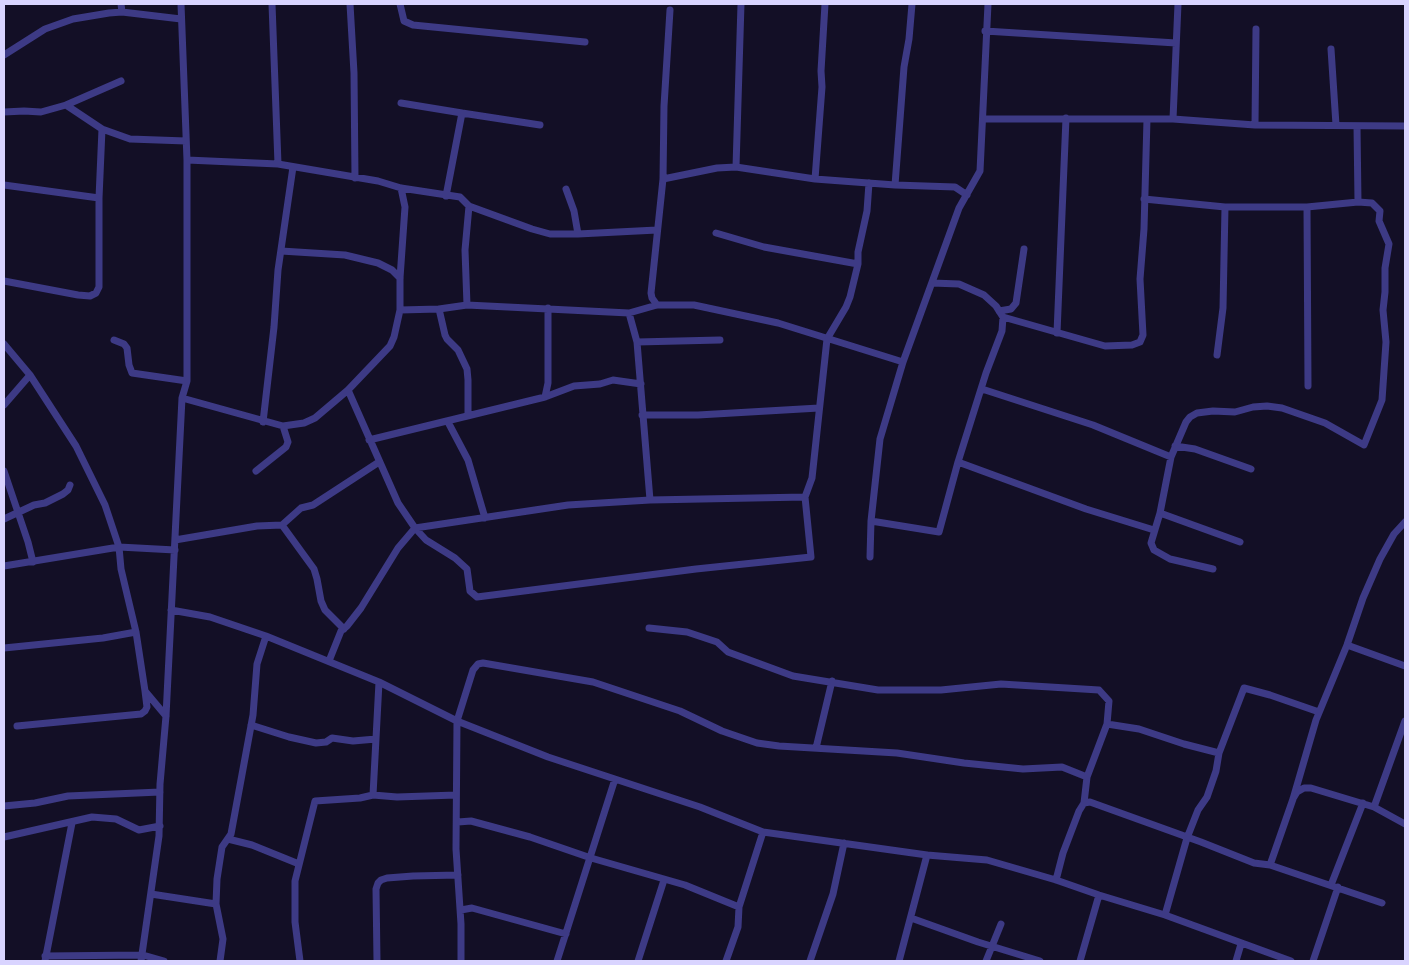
<!DOCTYPE html>
<style>
body{margin:0}
#map{position:relative;width:1409px;height:965px;overflow:hidden;background:#130f26;font-family:Inter,sans-serif}
canvas{display:block}
.frame{position:absolute;inset:0;border:5px solid #d9d4ff;pointer-events:none}
</style>
<div id="map">
<canvas width="1409" height="965"></canvas>
<div class="frame"></div>
</div>
<script>
const g = document.querySelector('canvas').getContext('2d');
g.lineJoin = 'round';
const poly = rows => new Path2D(rows.map(r => 'M' + r).join(''));
function strokePath(path, color, width, dash) { g.strokeStyle = color; g.lineWidth = width; g.lineCap = dash ? 'butt' : 'round'; g.setLineDash(dash || []); g.stroke(path); }
const minor = poly([
 [121,4,122,12],
 [272,4,278,164],
 [350,4,354,73,355,178],
 [400,4,404,21,413,25,585,42],
 [985,31,1176,43],
 [1331,49,1336,125],
 [4,55,45,29,73,19,109,13,122,12,181,19],
 [401,103,462,113,446,196],
 [66,105,121,81],
 [4,112,24,111,41,112,66,105,102,129,130,139,186,141],
 [462,113,540,125],
 [983,119,1173,119,1255,125,1405,126],
 [1173,119,1178,4],
 [1255,125,1256,29],
 [1357,126,1358,202],
 [187,160,278,164,378,181,401,188,460,197,469,206,532,229,550,234,578,234,657,230],
 [736,167,741,4],
 [663,179,717,168,736,167,815,179,895,185,955,187,967,195],
 [815,179,822,87,821,71,825,4],
 [4,185,99,198],
 [895,185,904,67,909,39,912,4],
 [566,189,574,211,578,234],
 [1144,199,1225,207,1307,207,1358,202,1372,203,1380,211,1379,221,1389,244,1385,268,1385,292,1383,310,1386,342,1382,400,1364,445,1325,423,1282,408,1267,406,1253,407,1235,412,1213,411,1197,413,1190,417,1186,422,1171,457,1160,513],
 [1307,207,1308,386],
 [716,233,764,247,858,264],
 [281,251,345,255,378,263,392,270,400,278],
 [4,281,78,295,90,296,96,293,99,287,99,198,102,129],
 [467,305,465,250,469,206],
 [657,305,652,298,651,293,663,179,664,106,670,10],
 [439,309,445,335,447,339,458,350,467,369,468,380,468,416],
 [400,310,439,309,467,305,629,313,657,305,694,305,778,323,903,362],
 [999,311,1011,309,1016,303,1024,249],
 [629,313,637,342,650,500],
 [1003,317,1105,346,1132,345,1140,342,1143,335,1140,279,1144,229,1147,119],
 [1057,333,1066,118],
 [114,340,124,344,127,348,129,365,132,373,187,381],
 [637,342,720,340],
 [4,344,30,375,76,446,105,505,119,547,121,569,136,632,145,691,166,716],
 [1217,355,1223,308,1225,207],
 [982,389,1093,425,1171,457],
 [348,390,398,503,415,528,426,540,455,558,467,569,470,591,477,597,696,569,811,557,805,497,812,478,827,339,846,307,850,297,858,264,858,252,867,211,869,183],
 [545,397,548,383,548,308],
 [182,398,283,426,304,423,315,418,348,390,390,346,394,337,400,310,400,278,405,207,401,188],
 [4,405,30,375],
 [642,415,698,415,819,408],
 [263,422,274,327,278,270,293,167],
 [448,422,468,460,485,518],
 [369,440,545,397,574,386,600,384,613,380,641,384],
 [1175,446,1195,449,1251,469],
 [958,462,1086,509,1154,530],
 [4,471,28,542,33,562],
 [256,471,286,447,288,442,283,426],
 [4,519,34,505,45,503,63,494,68,490,70,485],
 [871,521,939,532,958,462,986,373,1002,331,1003,317,996,306,984,295,959,284,932,283],
 [282,525,314,569,317,579,321,601,325,610,344,629],
 [175,540,257,526,282,525,301,508,313,505,379,462],
 [870,557,871,521,880,439,903,362,959,208,980,171,988,4],
 [4,566,119,547,175,550],
 [1213,569,1170,559,1154,550,1151,543,1160,513,1240,542],
 [171,610,210,617,266,636,379,682,457,721,548,757,700,807,763,832,927,855,987,860,1056,880,1099,895,1165,915,1291,961],
 [649,628,687,632,717,642,728,652,793,676,878,690,941,690,1001,684,1099,690,1109,701,1107,724],
 [1347,645,1405,666],
 [4,648,103,638,136,632],
 [329,661,341,631,347,626,361,608,398,548,415,528,568,505,650,500,805,497],
 [251,725,289,737,316,743,326,742,332,738,353,741,376,739],
 [17,726,141,714,145,711,147,707,145,691],
 [816,748,832,681],
 [1219,753,1244,688,1270,695,1319,712],
 [1087,777,1107,724,1139,729,1184,744,1219,753,1216,771,1207,797,1198,810,1187,838,1165,915],
 [373,795,379,682],
 [1294,797,1297,792,1304,788,1311,788,1374,807,1405,721],
 [4,806,35,803,68,796,160,792],
 [1374,807,1405,824],
 [458,822,471,821,530,837,591,858,685,885,739,907],
 [4,837,92,817,116,819,139,830,160,826],
 [228,839,252,845,299,864],
 [1270,865,1293,799,1316,720,1347,645,1363,598,1380,559,1394,534,1405,522],
 [1056,880,1063,853,1079,811,1084,803,1090,802,1201,842,1254,863,1270,865,1382,903],
 [1331,885,1363,803],
 [151,894,216,904],
 [461,910,472,908,566,934],
 [911,918,978,942,1040,961],
 [45,956,143,955,164,961],
 [45,961,72,823],
 [141,961,159,836,160,784,166,716,182,398,187,381,187,160,181,4],
 [220,961,223,939,216,904,217,879,222,847,231,834,253,715,257,664,266,636],
 [300,961,295,922,295,881,315,801,360,798,373,795,397,797,456,795],
 [377,961,376,889,378,883,381,880,387,878,413,876,458,875],
 [461,961,461,924,456,849,457,721,473,670,478,664,483,663,593,682,680,711,722,731,757,743,779,746,897,753,964,763,1023,769,1062,767,1087,777,1084,803],
 [557,961,615,779],
 [638,961,664,880],
 [726,961,738,927,739,907,763,832],
 [810,961,833,894,844,843],
 [899,961,927,855],
 [986,961,1001,924],
 [1080,961,1099,895],
 [1236,961,1241,944],
 [1313,961,1338,887]
]);
strokePath(minor, '#3d3a85', 7);
</script>
